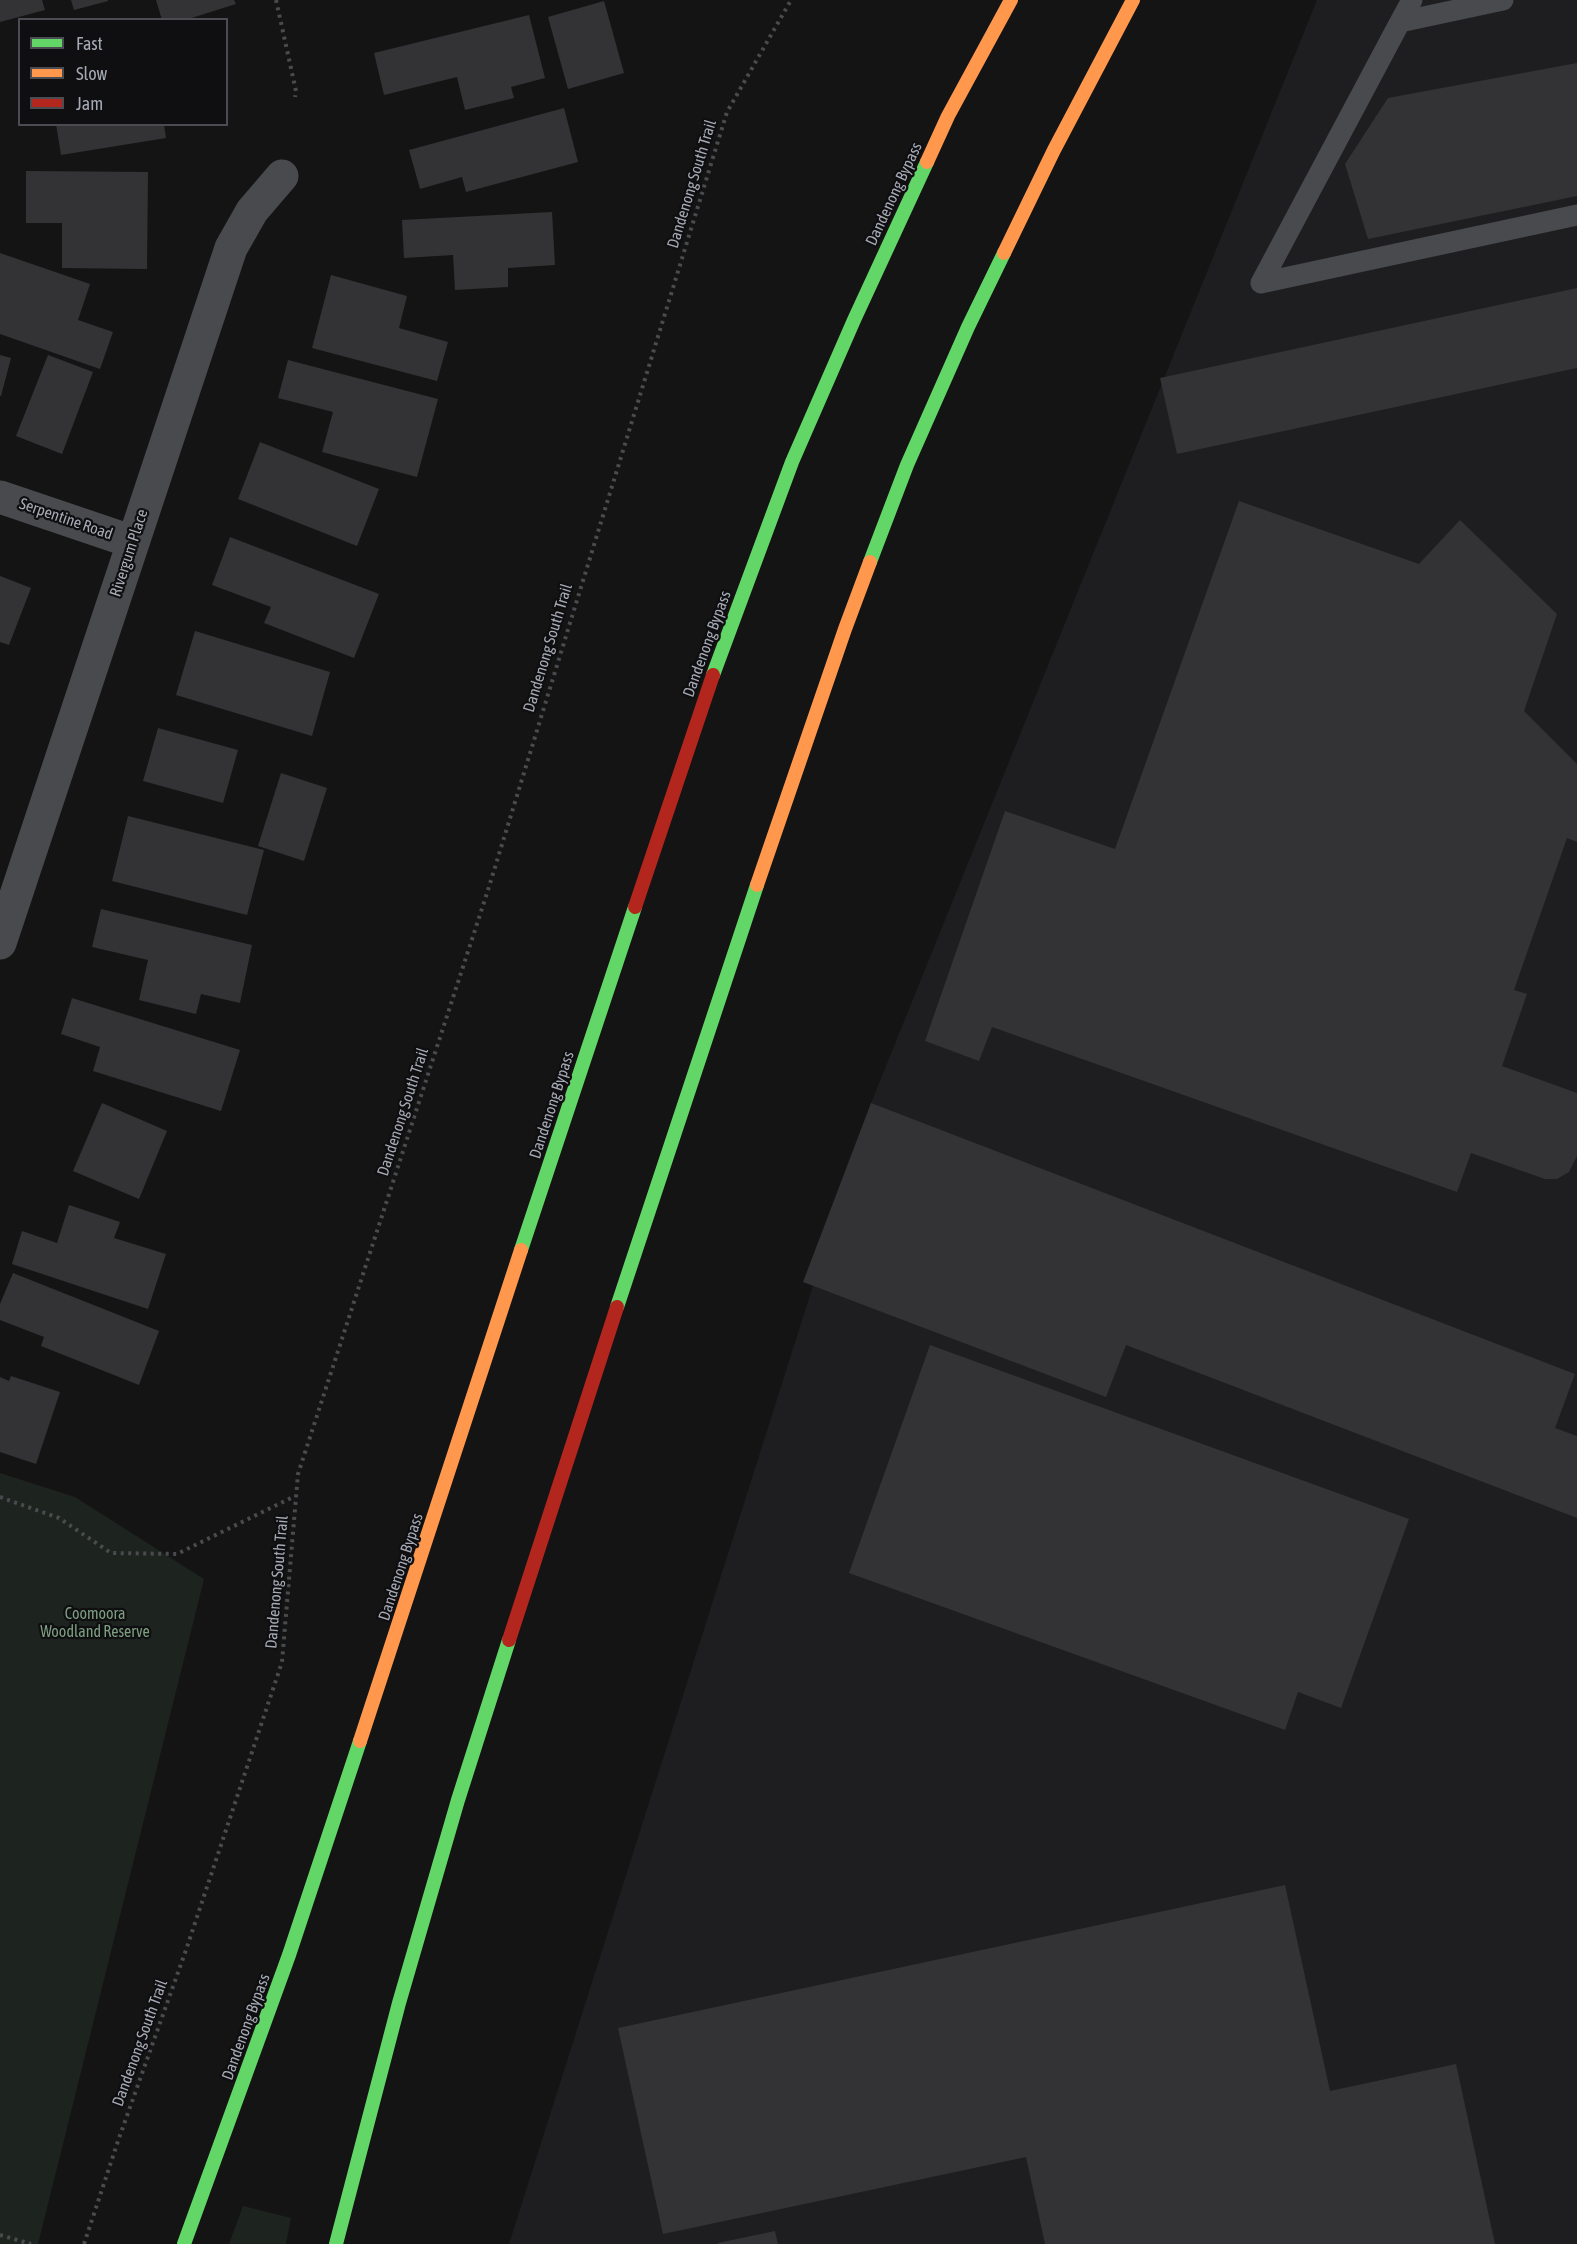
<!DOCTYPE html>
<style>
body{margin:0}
#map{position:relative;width:1577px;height:2244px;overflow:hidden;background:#141414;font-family:"Asap Condensed",sans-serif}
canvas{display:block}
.legend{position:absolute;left:18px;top:18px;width:210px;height:108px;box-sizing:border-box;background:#0f0e10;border:2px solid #4b4c52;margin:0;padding:8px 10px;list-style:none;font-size:18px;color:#a6aab5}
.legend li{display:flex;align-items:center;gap:12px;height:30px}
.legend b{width:30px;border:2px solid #4b4c52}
</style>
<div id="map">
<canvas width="1577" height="2244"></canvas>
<ul class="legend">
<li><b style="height:8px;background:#63d668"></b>Fast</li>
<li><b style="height:8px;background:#ff974d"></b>Slow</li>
<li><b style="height:8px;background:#b3261e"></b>Jam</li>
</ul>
</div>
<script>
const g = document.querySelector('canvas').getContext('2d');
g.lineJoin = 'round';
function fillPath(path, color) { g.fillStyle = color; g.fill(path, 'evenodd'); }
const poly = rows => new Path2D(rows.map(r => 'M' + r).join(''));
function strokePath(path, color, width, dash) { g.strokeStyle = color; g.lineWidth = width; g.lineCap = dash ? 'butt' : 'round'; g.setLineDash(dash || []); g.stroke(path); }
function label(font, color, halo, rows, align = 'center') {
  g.font = font + ' "Asap Condensed",sans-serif'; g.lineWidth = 4.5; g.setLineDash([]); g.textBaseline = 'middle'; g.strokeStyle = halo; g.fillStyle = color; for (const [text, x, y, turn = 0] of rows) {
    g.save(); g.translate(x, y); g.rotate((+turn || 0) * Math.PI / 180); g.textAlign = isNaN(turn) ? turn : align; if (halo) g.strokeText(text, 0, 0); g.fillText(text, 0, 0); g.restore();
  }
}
const built = poly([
 [1317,0,1577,0,1577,2244,509,2244,871,1103]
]);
const green = poly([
 [0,1473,75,1497,204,1579,38,2244,0,2244],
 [243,2206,291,2218,286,2244,229,2244]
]);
const building = poly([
 [0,0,42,0,45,10,0,22],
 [71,0,108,0,108,1,74,10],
 [156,0,234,0,236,4,185,20,162,20],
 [604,1,624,73,568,89,548,17],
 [529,15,545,78,511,87,514,98,465,110,457,77,384,95,374,53],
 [1577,63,1577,196,1368,239,1345,164,1388,98],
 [564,108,578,162,466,192,462,177,420,189,409,150],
 [56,124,164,124,166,138,61,155],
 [26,171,148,172,147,269,62,268,62,223,26,223],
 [552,212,555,265,508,268,508,287,455,290,453,255,404,258,402,220],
 [0,253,90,284,78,320,113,332,100,369,0,334],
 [331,275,407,296,399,328,448,342,437,381,312,348],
 [1577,288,1577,368,1177,454,1160,378],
 [0,355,11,358,1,396,0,396],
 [48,355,93,372,62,454,16,436],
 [288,360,438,399,417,477,322,452,333,412,278,398],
 [260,442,379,489,357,546,238,499],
 [1239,501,1419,564,1460,520,1557,614,1524,711,1577,764,1577,842,1567,838,1514,990,1527,994,1502,1066,1577,1093,1577,1156,1569,1172,1557,1179,1545,1179,1471,1153,1457,1192,992,1027,979,1061,925,1041,1005,811,1115,849],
 [230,537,379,594,354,658,264,623,271,607,212,585],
 [0,576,31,588,9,645,0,642],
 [195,631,330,672,312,736,176,695],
 [158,728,238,750,223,803,143,781],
 [281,773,327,788,304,861,258,846],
 [128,816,264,850,247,915,112,881],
 [101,909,252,945,240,1003,201,994,196,1014,139,1000,148,960,92,947],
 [72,998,240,1050,221,1111,93,1071,100,1047,61,1034],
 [102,1103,167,1131,139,1199,73,1171],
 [871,1103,1575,1374,1555,1428,1577,1436,1577,1518,1126,1345,1106,1397,803,1282],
 [69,1205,120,1222,114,1238,166,1254,148,1309,12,1264,22,1231,57,1243],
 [13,1273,159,1331,139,1385,41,1346,44,1337,0,1320,0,1304],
 [930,1345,1409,1519,1341,1708,1298,1692,1285,1730,849,1573],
 [11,1376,60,1392,36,1464,0,1452,0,1377,9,1381],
 [1285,1885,1330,2091,1456,2064,1495,2244,1045,2244,1026,2157,663,2234,618,2028],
 [775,2231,778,2244,718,2244,718,2243]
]);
const path = poly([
 [276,0,296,91,295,97],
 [0,1497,59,1518,111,1553,177,1554,295,1496],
 [0,2235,31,2244],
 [84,2244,118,2141,186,1950,282,1662,298,1474,488,890,727,112,791,0]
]);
const lane = poly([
 [1412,0,1400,22,1503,0],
 [1261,283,1577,215],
 [1261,283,1400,22]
]);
const street = poly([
 [0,497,133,542],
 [0,943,231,248,252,211,282,176]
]);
const fast = poly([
 [870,562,907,465,968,327,1004,253],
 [713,675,792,462,854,320,927,162],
 [521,1250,635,907],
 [617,1307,757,885],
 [184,2244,289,1955,360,1741],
 [336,2244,399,2003,458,1800,509,1640]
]);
const slow = poly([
 [927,162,948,116,1011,0],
 [1004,253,1054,150,1133,0],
 [757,885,845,629,870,562],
 [360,1741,521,1250]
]);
const jam = poly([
 [635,907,713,675],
 [509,1640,617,1307]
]);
const streetNames = [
 ["Dandenong South Trail",692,184,-73],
 ["Dandenong Bypass",894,194,-65],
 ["Serpentine Road",66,519,19],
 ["Rivergum Place",129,553,-72],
 ["Dandenong Bypass",707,644,-70],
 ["Dandenong South Trail",548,648,-73],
 ["Dandenong Bypass",552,1105,-72],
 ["Dandenong South Trail",403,1112,-72],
 ["Dandenong Bypass",401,1567,-72],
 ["Dandenong South Trail",277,1582,-85],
 ["Dandenong Bypass",246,2027,-70],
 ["Dandenong South Trail",140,2043,-70]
];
const parkNames = [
 ["Coomoora",95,1614],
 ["Woodland Reserve",95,1632]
];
fillPath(built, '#1e1e20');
fillPath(green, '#1d231e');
fillPath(building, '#333335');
strokePath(path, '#4a4b4f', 4, [3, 4.5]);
strokePath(lane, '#494a4d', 21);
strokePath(street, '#494a4d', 33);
strokePath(fast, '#63d668', 14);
strokePath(slow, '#ff974d', 14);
strokePath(jam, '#b3261e', 14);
label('16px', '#a6aab5', '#0f0e10', streetNames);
label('16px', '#7d9f81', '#0f0e10', parkNames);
</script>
